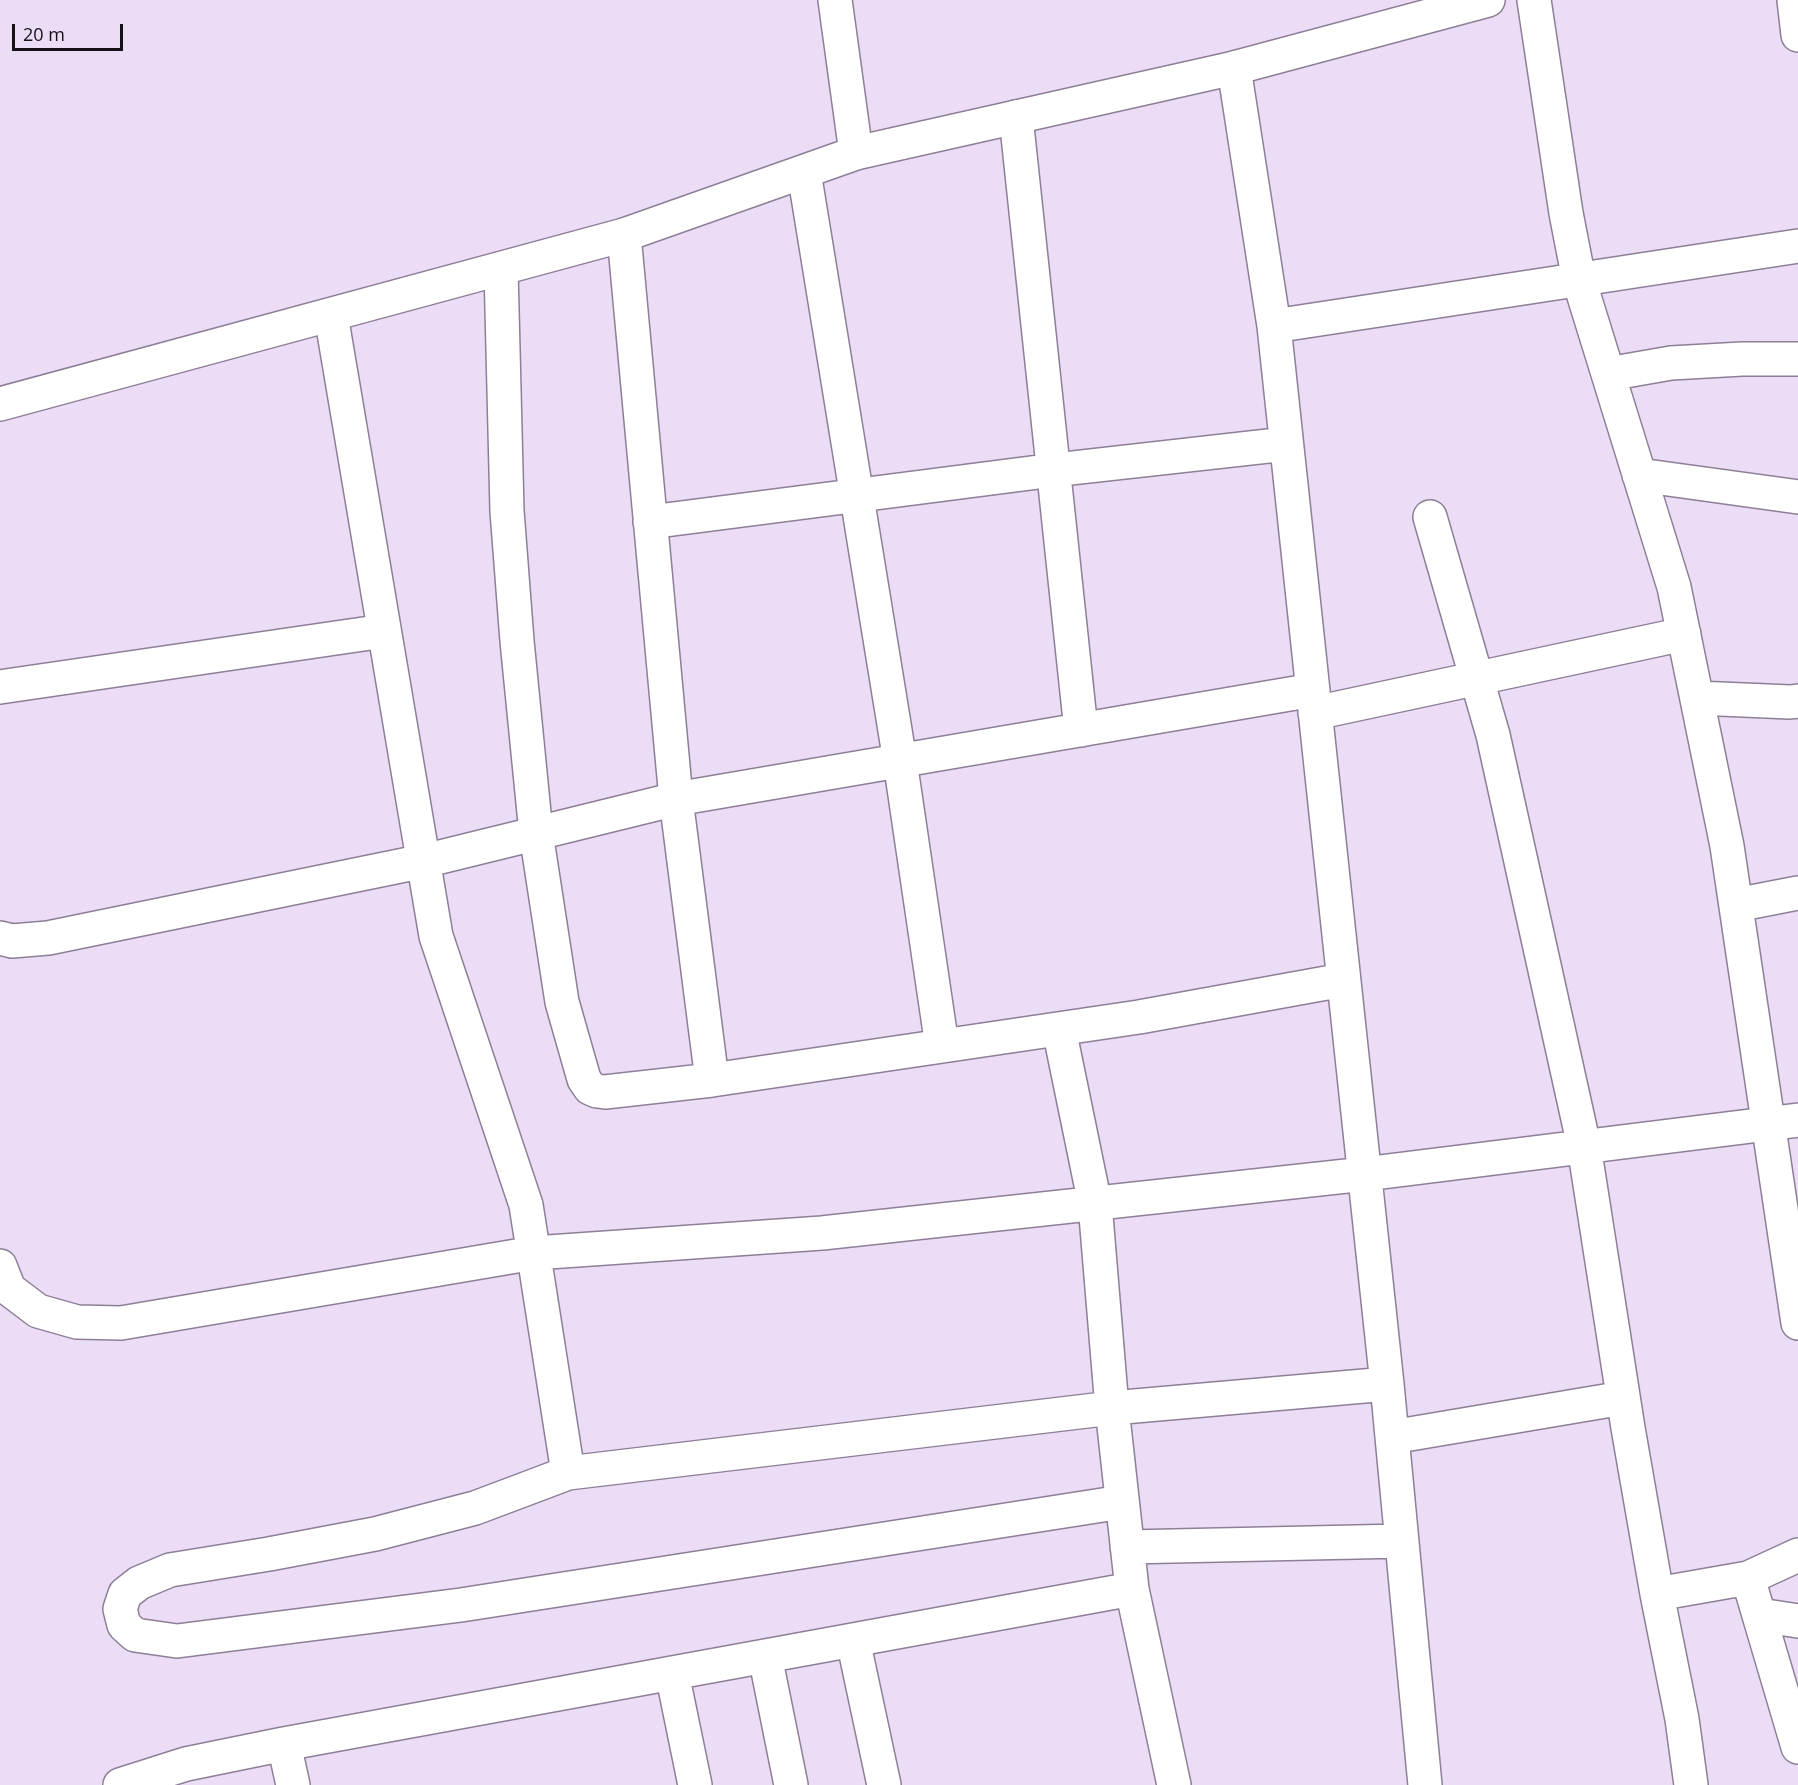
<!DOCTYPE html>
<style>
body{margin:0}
#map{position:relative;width:1798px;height:1785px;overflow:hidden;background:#ecddf7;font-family:"Open Sans",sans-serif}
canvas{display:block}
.scale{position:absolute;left:12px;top:24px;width:111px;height:27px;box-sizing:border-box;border:3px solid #161119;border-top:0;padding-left:8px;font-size:18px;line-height:21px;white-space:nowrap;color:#161119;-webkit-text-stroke:4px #ecddf7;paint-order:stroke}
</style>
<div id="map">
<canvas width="1798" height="1785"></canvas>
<div class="scale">20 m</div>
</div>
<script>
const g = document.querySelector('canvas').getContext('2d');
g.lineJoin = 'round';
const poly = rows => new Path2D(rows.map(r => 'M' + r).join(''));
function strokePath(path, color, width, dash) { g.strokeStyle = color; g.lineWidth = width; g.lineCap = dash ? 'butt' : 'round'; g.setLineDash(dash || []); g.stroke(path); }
const minor = poly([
 [835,0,856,153],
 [1534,0,1566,213,1579,280,1674,587,1727,846,1798,1323],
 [1794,0,1798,35],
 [1234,68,1274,326,1387,1384,1425,1785],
 [1016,117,1081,730],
 [804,172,900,761,942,1046],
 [501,269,507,511,517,641,536,833,562,1002,584,1079,590,1088,597,1091,605,1092,712,1080],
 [331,315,436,936,526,1205,568,1473,1112,1408,1387,1384],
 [1274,326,1798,246],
 [1608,374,1671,363,1742,359,1798,359],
 [1639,475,1798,497],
 [1430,517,1493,735,1584,1146,1628,1428,1657,1594,1682,1719,1691,1785],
 [650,522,1054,470,1286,444],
 [0,687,384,631],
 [1313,690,676,799,712,1080,1139,1017,1343,980],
 [1697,698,1790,702,1798,701],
 [1315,713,1684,634],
 [1736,905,1798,893],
 [0,938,12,941,48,938,424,861,676,799,624,235],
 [0,1266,9,1289,38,1311,77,1322,121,1323,534,1253,822,1233,1365,1174,1798,1120],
 [1392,1437,1623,1398],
 [568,1473,475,1508,375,1534,269,1554,170,1570,139,1583,125,1594,120,1609,124,1625,135,1635,177,1641,461,1605,1122,1502],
 [1127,1547,1402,1541],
 [1748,1578,1798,1747],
 [1132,1589,1174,1785],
 [1657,1594,1748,1578,1798,1555],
 [1759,1615,1798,1621],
 [853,1640,884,1785],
 [765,1656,791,1785],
 [672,1673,695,1785],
 [120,1785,186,1764,284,1744],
 [293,1785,284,1744,1132,1589,1112,1408,1095,1204,1059,1029]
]);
const secondary = poly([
 [0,404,624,235,856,153,1234,68,1488,0]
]);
strokePath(minor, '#8d7f96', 36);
strokePath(secondary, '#8d7f96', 36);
strokePath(minor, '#fff', 33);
strokePath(secondary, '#fff', 33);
</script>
